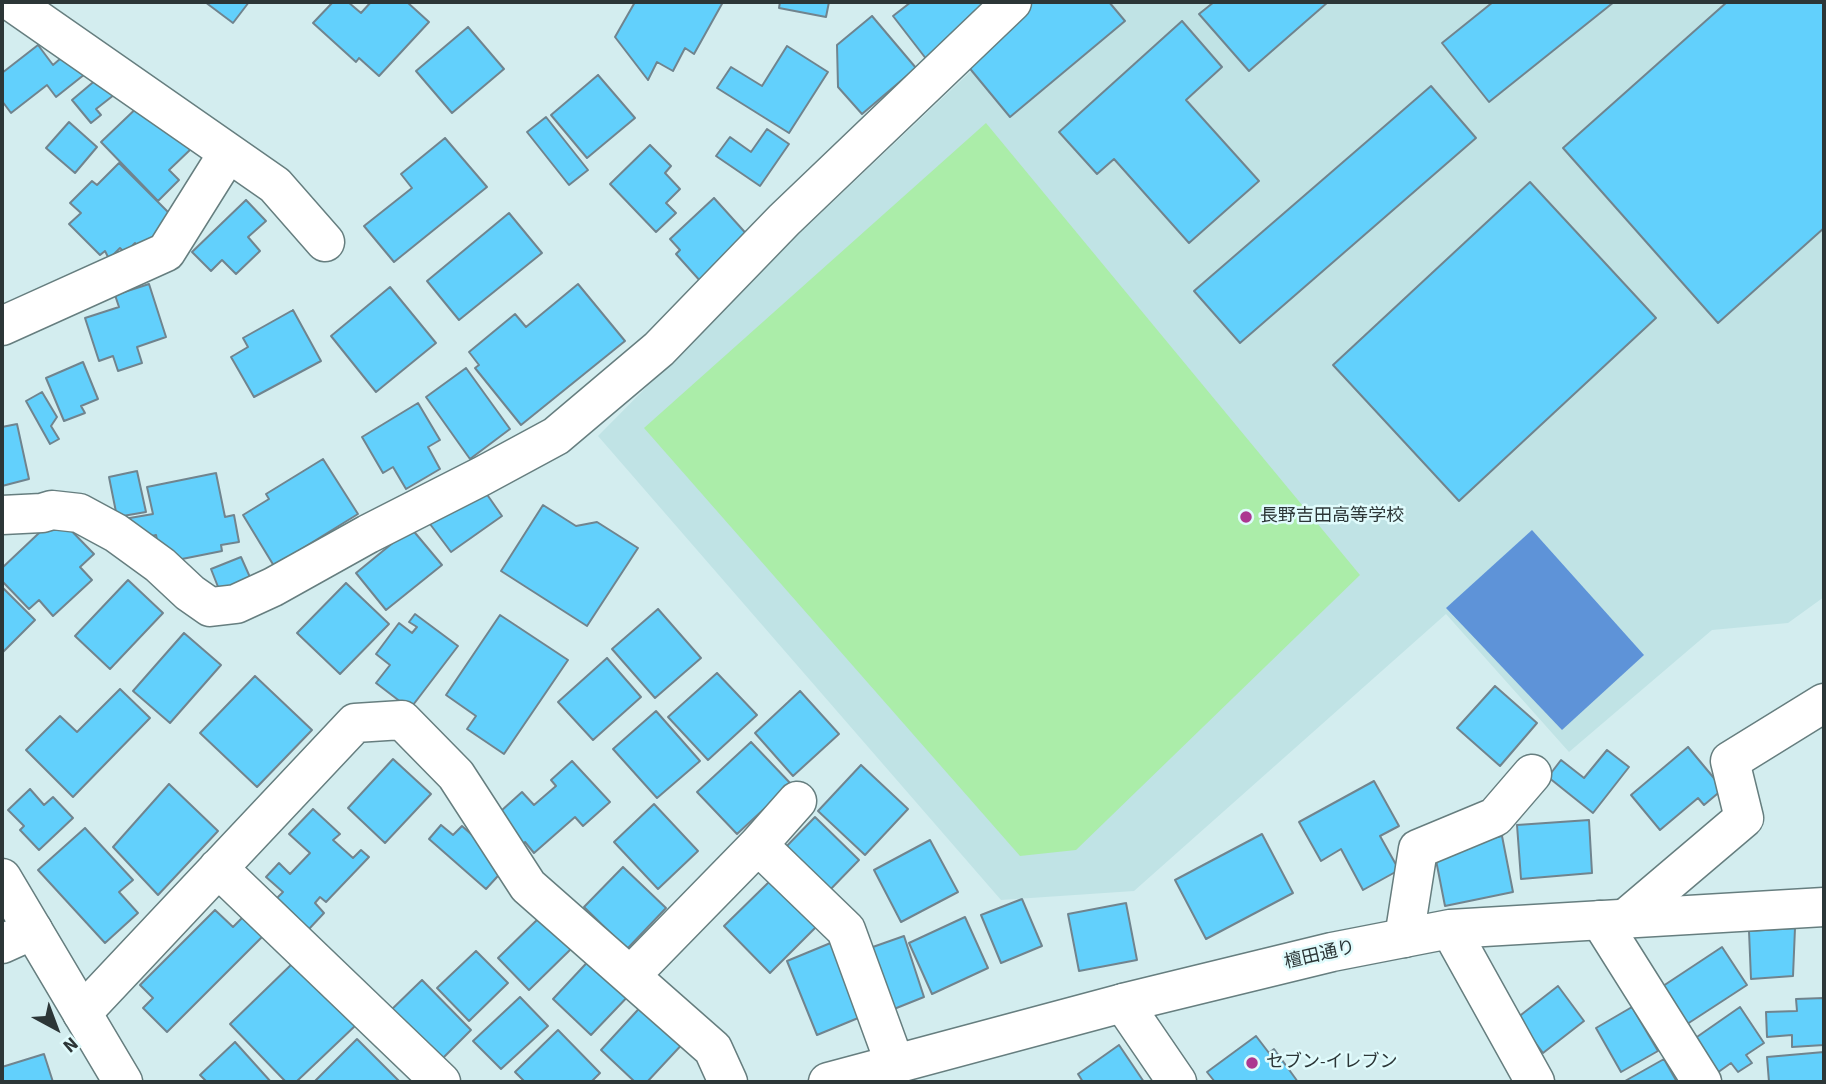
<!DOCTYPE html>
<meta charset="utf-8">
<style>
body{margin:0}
#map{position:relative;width:1826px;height:1084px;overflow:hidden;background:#d3edef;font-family:"Source Sans 3",sans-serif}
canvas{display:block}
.frame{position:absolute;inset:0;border:4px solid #2c3637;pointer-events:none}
.north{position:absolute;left:21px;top:993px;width:70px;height:70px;-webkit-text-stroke:5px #e0fbfc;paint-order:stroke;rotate:139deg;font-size:19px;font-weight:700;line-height:28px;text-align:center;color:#2c3637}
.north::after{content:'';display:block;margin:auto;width:24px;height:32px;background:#2c3637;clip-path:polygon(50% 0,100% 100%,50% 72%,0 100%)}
</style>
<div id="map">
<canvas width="1826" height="1084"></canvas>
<div class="frame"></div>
<div class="north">N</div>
</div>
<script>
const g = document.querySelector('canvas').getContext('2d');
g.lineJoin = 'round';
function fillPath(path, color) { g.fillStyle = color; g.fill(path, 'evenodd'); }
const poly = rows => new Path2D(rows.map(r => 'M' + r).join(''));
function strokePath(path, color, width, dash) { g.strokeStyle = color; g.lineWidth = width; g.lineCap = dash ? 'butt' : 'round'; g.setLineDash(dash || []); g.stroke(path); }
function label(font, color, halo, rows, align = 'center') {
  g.font = font + ' "Source Sans 3","Noto Sans JP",sans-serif'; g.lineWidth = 5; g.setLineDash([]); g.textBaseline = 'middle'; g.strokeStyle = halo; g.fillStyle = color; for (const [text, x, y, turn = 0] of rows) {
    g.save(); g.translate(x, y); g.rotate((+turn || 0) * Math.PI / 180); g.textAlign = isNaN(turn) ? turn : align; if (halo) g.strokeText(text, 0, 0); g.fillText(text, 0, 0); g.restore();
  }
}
const built = poly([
 [1044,2,1824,2,1824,597,1788,623,1712,630,1569,752,1446,614,1134,891,1001,900,598,436,781,251]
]);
const green = poly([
 [986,123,1360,575,1076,850,1020,856,644,428]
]);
const water = poly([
 [1532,530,1644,655,1562,730,1446,608]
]);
const building = poly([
 [205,2,249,2,233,23,205,2],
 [333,2,348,2,361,13,371,2,407,2,429,22,379,76,359,58,356,62,313,23,333,2],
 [635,2,723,2,694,54,685,48,673,71,657,62,648,80,615,37,635,2],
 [780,2,829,2,826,17,779,8,780,2],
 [911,2,991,2,927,60,893,16,911,2],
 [1030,2,1109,2,1125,21,1010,117,962,59,1030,2],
 [1214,2,1328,2,1249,71,1199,14,1214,2],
 [1493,2,1614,2,1489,102,1442,43,1493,2],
 [1727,2,1824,2,1824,228,1718,323,1563,148,1727,2],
 [872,16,916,68,862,114,838,87,837,45,872,16],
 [1182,21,1222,67,1186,100,1259,181,1189,243,1114,159,1097,174,1059,132,1182,21],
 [468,27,504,69,452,113,416,71,468,27],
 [38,45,53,65,68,52,85,74,56,97,47,85,11,113,2,101,2,73,38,45],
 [787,46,828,72,789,133,717,88,731,67,762,86,787,46],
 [104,73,119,91,96,109,101,115,91,123,72,100,104,73],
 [598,75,635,118,587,158,551,115,598,75],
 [1431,86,1476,138,1240,343,1194,291,1431,86],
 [145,100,192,148,169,170,179,180,158,201,101,142,145,100],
 [546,117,588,170,569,185,527,132,546,117],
 [69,122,97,147,75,173,46,148,69,122],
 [767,129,789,144,760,186,716,156,730,137,751,152,767,129],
 [445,138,487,187,394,262,364,226,412,188,401,174,445,138],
 [650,145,671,166,665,173,680,189,666,203,676,213,656,232,610,184,650,145],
 [119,163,176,220,143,252,135,243,125,253,120,248,109,259,105,251,100,255,69,224,81,213,70,203,92,181,97,185,119,163],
 [1530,182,1656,318,1459,501,1333,365,1530,182],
 [714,198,751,239,702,283,676,254,680,250,670,239,714,198],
 [246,200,266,221,248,237,260,251,236,274,222,260,211,271,192,252,246,200],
 [509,213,542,253,459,320,427,281,509,213],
 [149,284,166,337,137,347,142,363,118,371,113,356,99,361,85,318,119,307,115,295,149,284],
 [578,284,625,341,521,425,475,368,479,365,469,352,515,314,526,327,578,284],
 [390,287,436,343,376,392,331,336,390,287],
 [293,310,321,361,254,397,231,357,248,347,243,338,293,310],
 [83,362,98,399,81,406,85,413,64,421,46,378,83,362],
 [466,368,510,429,470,459,426,397,466,368],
 [42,392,57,417,51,426,59,439,50,444,26,401,42,392],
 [418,403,440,440,428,447,440,469,406,489,393,467,383,473,362,437,418,403],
 [17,424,29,479,2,486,2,427,17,424],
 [323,459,358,514,274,566,243,515,269,499,266,494,323,459],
 [137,471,146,512,117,517,109,477,137,471],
 [216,473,225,517,234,515,239,542,221,545,222,551,162,563,156,535,143,538,124,519,153,514,147,487,216,473],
 [479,483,502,516,451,552,427,520,479,483],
 [543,505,576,526,597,522,638,548,587,626,501,571,543,505],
 [57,516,94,554,80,567,92,580,53,616,39,600,29,609,2,581,2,568,57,516],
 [411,528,442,565,386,610,356,573,411,528],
 [241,557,253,584,222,597,211,569,241,557],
 [128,580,163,613,110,669,75,636,128,580],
 [346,583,389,624,340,674,297,633,346,583],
 [2,587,35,620,2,653,2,587],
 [658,609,701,658,655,698,612,649,658,609],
 [415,614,458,646,410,709,376,683,390,665,376,654,399,623,412,633,417,627,409,622,415,614],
 [500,615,568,660,504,754,467,729,476,716,446,695,500,615],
 [184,633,221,665,170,723,133,691,184,633],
 [607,658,641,697,593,740,558,702,607,658],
 [717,673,757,715,708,760,668,717,717,673],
 [255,676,312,730,257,787,200,733,255,676],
 [1495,686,1537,723,1500,766,1457,728,1495,686],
 [120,689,150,718,73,797,26,750,60,716,77,732,120,689],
 [800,691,839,734,793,776,755,733,800,691],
 [656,711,700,761,657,798,613,749,656,711],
 [751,742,791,784,737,834,697,792,751,742],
 [1688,747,1723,789,1704,805,1698,798,1660,830,1631,795,1688,747],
 [1607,750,1629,767,1593,813,1548,777,1561,760,1584,778,1607,750],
 [393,759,431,794,385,843,348,808,393,759],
 [572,761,610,802,583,826,575,817,534,853,525,842,517,850,491,820,522,792,534,805,556,786,551,780,572,761],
 [861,765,908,809,865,855,818,811,861,765],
 [1374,781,1399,826,1380,836,1399,870,1363,890,1341,849,1321,861,1299,822,1374,781],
 [169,784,218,831,158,895,113,847,169,784],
 [30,789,44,805,53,797,73,818,39,850,20,830,24,826,8,810,30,789],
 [654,804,698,851,658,889,614,842,654,804],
 [313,809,340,834,333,840,353,858,361,850,369,857,326,902,320,897,315,903,324,913,309,929,277,898,283,892,266,877,279,863,290,874,310,853,289,834,313,809],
 [815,817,859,860,825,895,781,852,815,817],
 [1589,820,1592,873,1521,879,1517,825,1589,820],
 [441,825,453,835,462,826,507,866,486,889,429,839,441,825],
 [85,828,133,880,119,892,138,913,105,943,38,870,85,828],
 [1262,834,1293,893,1206,939,1175,880,1262,834],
 [1502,836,1513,892,1445,906,1434,850,1502,836],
 [930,840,958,892,901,922,874,870,930,840],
 [623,867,666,908,627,949,584,907,623,867],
 [771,880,816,927,770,973,724,926,771,880],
 [1022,899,1042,946,1001,963,981,915,1022,899],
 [1126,903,1137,960,1079,971,1068,914,1126,903],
 [215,910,233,927,244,916,264,935,167,1032,143,1008,153,998,140,985,215,910],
 [541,916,572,948,529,990,498,958,541,916],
 [965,917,988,968,932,994,909,943,965,917],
 [1795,928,1793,976,1751,979,1749,931,1795,928],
 [904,936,924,997,894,1009,870,948,904,936],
 [833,942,863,1016,817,1035,787,961,833,942],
 [1722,947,1747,985,1678,1030,1654,992,1722,947],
 [476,951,508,983,469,1021,437,988,476,951],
 [595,954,634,990,591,1035,553,999,595,954],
 [295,961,356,1025,296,1082,286,1082,230,1024,295,961],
 [422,980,471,1030,438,1063,388,1013,422,980],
 [1558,986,1584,1021,1543,1053,1517,1018,1558,986],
 [520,997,548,1026,501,1069,473,1041,520,997],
 [1824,998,1824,1045,1792,1047,1792,1035,1767,1037,1766,1012,1797,1011,1796,999,1824,998],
 [646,1001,687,1039,647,1082,635,1082,601,1050,646,1001],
 [1632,1007,1658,1051,1621,1072,1596,1028,1632,1007],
 [1740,1007,1764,1043,1746,1055,1752,1063,1738,1072,1731,1063,1717,1073,1694,1039,1740,1007],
 [558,1030,600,1073,591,1082,525,1082,515,1072,558,1030],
 [1256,1036,1269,1053,1274,1049,1298,1082,1215,1082,1207,1072,1256,1036],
 [357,1039,400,1082,314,1082,357,1039],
 [235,1042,271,1082,207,1082,200,1075,235,1042],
 [1119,1045,1144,1082,1083,1082,1078,1074,1119,1045],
 [1824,1052,1824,1082,1769,1082,1767,1057,1824,1052],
 [44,1054,53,1082,2,1082,2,1067,44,1054],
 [1664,1059,1677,1082,1626,1082,1625,1081,1664,1059]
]);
const street = poly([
 [12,2,275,185,325,242],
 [2,326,166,252,228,153],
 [2,515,42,513,52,510,79,513,116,533,160,565,190,593,210,607,236,604,273,587,368,534,482,476,556,436,659,349,784,220,1012,2],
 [758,845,846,930,895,1064],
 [218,868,441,1082],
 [1625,919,1744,818,1730,761,1824,703],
 [1600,920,1702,1082],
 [1404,938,1418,849,1495,817,1532,774],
 [2,944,33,930],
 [630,976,758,845,797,801],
 [1123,1003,1177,1082],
 [82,1013,355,723,402,720,456,775,528,886,713,1049,728,1082]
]);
const secondary = poly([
 [1450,929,1535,1082],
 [828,1082,1123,1003,1332,952,1450,929,1824,907]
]);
const primary = poly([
 [2,878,123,1082]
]);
const markers = [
 [1246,517,7,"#ac3790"],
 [1252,1063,7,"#ac3790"]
];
const poiNames = [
 ["長野吉田高等学校",1260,517],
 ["セブン-イレブン",1266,1063]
];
const streetNames = [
 ["檀田通り",1320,956,-13]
];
fillPath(built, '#c0e3e5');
fillPath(green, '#abeda9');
fillPath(water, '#5e93d8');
fillPath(building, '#62d0fc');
strokePath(building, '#70848e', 2);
strokePath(street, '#667e7f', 41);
strokePath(secondary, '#667e7f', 41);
strokePath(primary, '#667e7f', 41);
strokePath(street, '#fff', 38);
strokePath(secondary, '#fff', 38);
strokePath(primary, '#fff', 38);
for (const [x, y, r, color] of markers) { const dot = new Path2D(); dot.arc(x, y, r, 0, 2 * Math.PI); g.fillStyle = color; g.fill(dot); strokePath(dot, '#e0fbfc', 2.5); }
label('18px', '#2c3637', '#e0fbfc', poiNames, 'left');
label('18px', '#2c3637', '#e0fbfc', streetNames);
</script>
